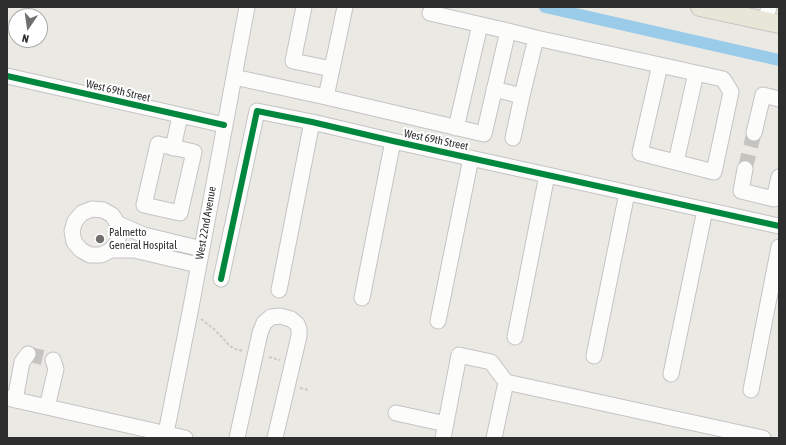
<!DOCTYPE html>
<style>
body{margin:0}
#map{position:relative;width:786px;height:445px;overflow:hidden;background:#ebe9e4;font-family:"Asap Condensed",sans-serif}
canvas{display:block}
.frame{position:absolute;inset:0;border:8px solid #2e2e2e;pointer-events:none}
.north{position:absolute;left:8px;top:8px;width:40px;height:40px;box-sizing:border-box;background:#fff;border:1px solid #ababab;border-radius:50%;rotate:193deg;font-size:11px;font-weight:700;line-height:16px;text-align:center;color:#2e2e2e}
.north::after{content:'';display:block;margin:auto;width:14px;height:18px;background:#706f6e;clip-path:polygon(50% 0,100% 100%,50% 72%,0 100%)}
</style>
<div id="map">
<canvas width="786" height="445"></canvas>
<div class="frame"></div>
<div class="north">N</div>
</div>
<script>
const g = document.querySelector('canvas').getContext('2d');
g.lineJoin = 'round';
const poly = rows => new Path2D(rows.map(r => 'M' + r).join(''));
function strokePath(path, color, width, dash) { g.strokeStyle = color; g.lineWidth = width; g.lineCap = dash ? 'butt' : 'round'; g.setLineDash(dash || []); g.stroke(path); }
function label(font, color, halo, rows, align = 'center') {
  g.font = font + ' "Asap Condensed",sans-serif'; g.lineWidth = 4; g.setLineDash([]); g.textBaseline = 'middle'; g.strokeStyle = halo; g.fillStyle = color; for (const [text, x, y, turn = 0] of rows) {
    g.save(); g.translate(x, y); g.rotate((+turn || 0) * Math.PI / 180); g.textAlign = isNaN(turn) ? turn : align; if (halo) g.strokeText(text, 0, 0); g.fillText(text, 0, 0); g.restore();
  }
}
const canal = poly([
 [545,7,779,60]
]);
const minorTunnel = poly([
 [745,169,754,133],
 [28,354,53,360]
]);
const path = poly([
 [201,319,214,329,230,346,235,349,243,351],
 [269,357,280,360],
 [300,388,309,390]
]);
const minor = poly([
 [304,7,293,61,332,69],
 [765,22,769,7],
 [508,31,536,38,522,96],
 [536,38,660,65,723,79,731,92,714,172,640,153,660,65],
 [7,76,224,125],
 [234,77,326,97,484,134,508,31,430,13],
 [494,89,522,96,513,138],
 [326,97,345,7],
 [456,128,480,25],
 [754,133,763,95,779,99],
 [158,144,194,152,180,213,144,205,158,144],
 [173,148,180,116],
 [676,162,696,73],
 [745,169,741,191,774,199,779,177],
 [118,224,144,235,202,249],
 [111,250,117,243,119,234,118,224,112,215,103,210,92,209,82,213,75,221,72,231,74,242,81,250,90,255,101,255,111,250,134,250,198,265],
 [221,279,257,111,312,122,393,141,779,226],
 [279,290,312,122],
 [362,298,393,141],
 [438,321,471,158],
 [515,337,547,175],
 [594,356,627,193],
 [671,374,705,210],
 [751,390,779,247],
 [7,398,185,438],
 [15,400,22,362,28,354],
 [47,407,56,369,53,360],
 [396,413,446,424],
 [165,438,191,307,247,7],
 [237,438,260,333,264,323,271,317,280,316,291,319,297,324,299,329,299,336,275,438],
 [443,438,459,355,491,362,506,382],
 [494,438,506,382,763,438]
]);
const major = poly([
 [700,7,779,24]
]);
const cycleway = poly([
 [7,76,224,125],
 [221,279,257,111,312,122,393,141,779,226]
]);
const markers = [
 [100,239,5,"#706f6e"]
];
const streetNames = [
 ["West 69th Street",118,91,13],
 ["West 69th Street",436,140,12],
 ["West 22nd Avenue",206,223,-80]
];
const poiNames = [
 ["Palmetto",109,233],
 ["General Hospital",109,246]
];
strokePath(canal, '#9accea', 12);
strokePath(minorTunnel, '#c5c4c0', 15, [15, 8]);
strokePath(minor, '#c5c4c4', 17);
strokePath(major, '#c6c5c4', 20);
strokePath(path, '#c9c9c8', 2, [3, 2]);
strokePath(minor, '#fcfcfb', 15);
strokePath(major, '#e8e6d6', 18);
strokePath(cycleway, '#00873e', 6);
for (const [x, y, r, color] of markers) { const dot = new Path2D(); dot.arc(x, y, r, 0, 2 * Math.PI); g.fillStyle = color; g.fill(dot); strokePath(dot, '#fff', 1.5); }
label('11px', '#2e2e2e', '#fff', streetNames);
label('11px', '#2e2e2e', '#fff', poiNames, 'left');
</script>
